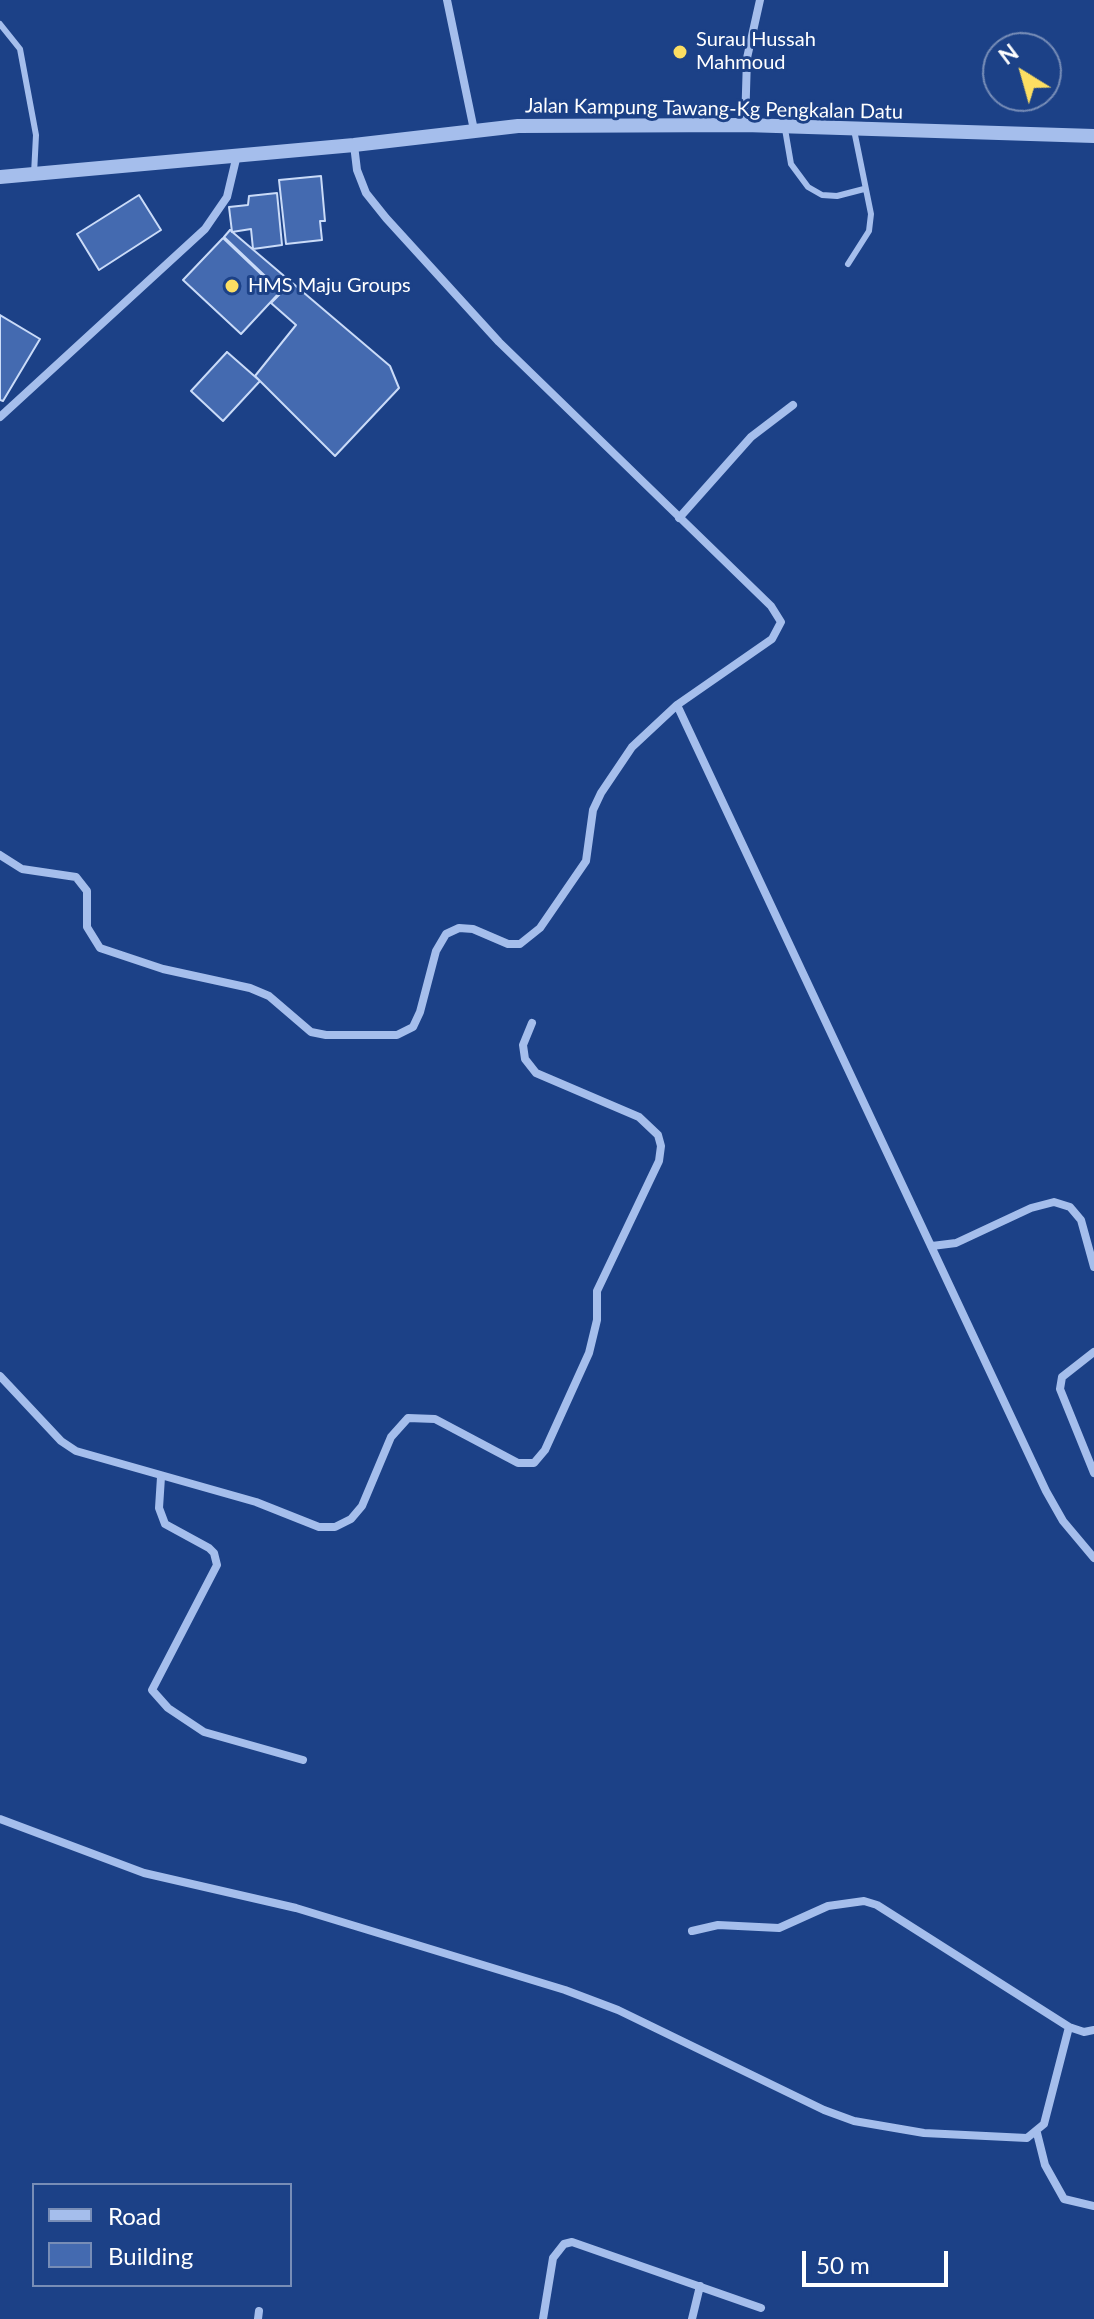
<!DOCTYPE html>
<style>
body{margin:0}
#map{position:relative;width:1094px;height:2319px;overflow:hidden;background:#1c4187;font-family:Lato,sans-serif}
canvas{display:block}
.legend{position:absolute;left:32px;top:2183px;width:260px;height:104px;box-sizing:border-box;background:#1c4187;border:2px solid #778db7;margin:0;padding:10px 14px;list-style:none;font-size:24px;color:#fff}
.legend li{display:flex;align-items:center;gap:16px;height:40px}
.legend b{width:40px;border:2px solid #778db7}
.north{position:absolute;left:982px;top:32px;width:80px;height:80px;box-sizing:border-box;background:#1c4187;border:2px solid #778db7;border-radius:50%;rotate:323deg;font-size:22px;font-weight:700;line-height:32px;text-align:center;color:#fff}
.north::after{content:'';display:block;margin:auto;width:28px;height:36px;background:#fcde62;clip-path:polygon(50% 0,100% 100%,50% 72%,0 100%)}
.scale{position:absolute;left:802px;top:2251px;width:146px;height:36px;box-sizing:border-box;border:4px solid #fff;border-top:0;padding-left:10px;font-size:24px;line-height:28px;white-space:nowrap;color:#fff;-webkit-text-stroke:6px #1c4187;paint-order:stroke}
</style>
<div id="map">
<canvas width="1094" height="2319"></canvas>
<ul class="legend">
<li><b style="height:10px;background:#a5beec"></b>Road</li>
<li><b style="height:22px;background:#446ab0"></b>Building</li>
</ul>
<div class="north">N</div>
<div class="scale">50 m</div>
</div>
<script>
const g = document.querySelector('canvas').getContext('2d');
g.lineJoin = 'round';
function fillPath(path, color) { g.fillStyle = color; g.fill(path, 'evenodd'); }
const poly = rows => new Path2D(rows.map(r => 'M' + r).join(''));
function strokePath(path, color, width, dash) { g.strokeStyle = color; g.lineWidth = width; g.lineCap = dash ? 'butt' : 'round'; g.setLineDash(dash || []); g.stroke(path); }
function label(font, color, halo, rows, align = 'center') {
  g.font = font + ' Lato,sans-serif'; g.lineWidth = 6; g.setLineDash([]); g.textBaseline = 'middle'; g.strokeStyle = halo; g.fillStyle = color; for (const [text, x, y, turn = 0] of rows) {
    g.save(); g.translate(x, y); g.rotate((+turn || 0) * Math.PI / 180); g.textAlign = isNaN(turn) ? turn : align; if (halo) g.strokeText(text, 0, 0); g.fillText(text, 0, 0); g.restore();
  }
}
const building = poly([
 [321,176,325,221,320,221,322,240,286,244,279,180,321,176],
 [277,193,282,245,253,249,251,229,232,232,229,207,248,205,249,196,277,193],
 [139,195,161,230,99,270,77,234,139,195],
 [230,230,390,366,399,388,335,456,255,376,296,325,271,303,282,292,224,237,230,230],
 [223,238,280,292,241,334,183,280,223,238],
 [0,315,40,339,3,401,0,400,0,315],
 [227,352,260,381,223,421,191,391,227,352]
]);
const service = poly([
 [0,24,20,49,36,135,34,174],
 [785,129,791,164,808,187,822,195,837,196,864,189],
 [848,264,869,231,871,214,854,130]
]);
const minor = poly([
 [447,0,474,130],
 [745,125,747,58,760,0],
 [354,145,357,170,366,193,386,218,499,342,771,606,781,622,772,639,677,705,1046,1491,1063,1521,1094,1558],
 [0,417,205,229,227,197,237,155],
 [679,518,751,437,793,405],
 [0,855,22,869,76,877,87,891,87,927,100,948,163,969,250,988,269,996,311,1032,326,1035,397,1035,413,1027,420,1012,436,951,446,934,459,928,473,929,508,944,520,944,540,928,586,861,593,810,601,793,632,747,677,705],
 [932,1246,956,1243,1031,1208,1054,1202,1070,1207,1081,1220,1094,1267],
 [1094,1352,1062,1377,1060,1389,1094,1473],
 [0,1376,61,1441,76,1451,256,1502,319,1527,335,1527,351,1519,362,1506,391,1437,408,1418,435,1419,518,1463,534,1463,545,1450,589,1353,597,1320,597,1291,659,1161,661,1146,658,1135,639,1117,536,1073,525,1059,523,1045,532,1023],
 [161,1477,159,1508,165,1524,209,1548,214,1553,217,1565,152,1690,168,1708,204,1732,303,1760],
 [0,1819,144,1873,296,1908,565,1990,618,2010,824,2110,854,2121,924,2133,1027,2138,1044,2124,1069,2027,1084,2032,1094,2030],
 [692,1931,718,1925,779,1928,828,1906,864,1901,877,1905,1069,2027],
 [1037,2133,1045,2165,1064,2199,1094,2206],
 [258,2319,259,2311],
 [543,2319,553,2258,564,2244,572,2242,761,2308],
 [692,2319,700,2286]
]);
const tertiary = poly([
 [0,177,354,145,518,126,745,125,1094,136]
]);
const markers = [
 [680,52,8,"#fcde62"],
 [232,286,8,"#fcde62"]
];
const poiNames = [
 ["Surau Hussah",696,40],
 ["Mahmoud",696,63],
 ["HMS Maju Groups",248,286]
];
const streetNames = [
 ["Jalan Kampung Tawang-Kg Pengkalan Datu",714,109,1]
];
fillPath(building, '#446ab0');
strokePath(building, '#cadbf8', 2);
strokePath(service, '#a5beec', 6);
strokePath(minor, '#a5beec', 8);
strokePath(tertiary, '#a5beec', 14);
for (const [x, y, r, color] of markers) { const dot = new Path2D(); dot.arc(x, y, r, 0, 2 * Math.PI); g.fillStyle = color; g.fill(dot); strokePath(dot, '#1c4187', 3); }
label('20px', '#fff', '#1c4187', poiNames, 'left');
label('20px', '#fff', '#1c4187', streetNames);
</script>
